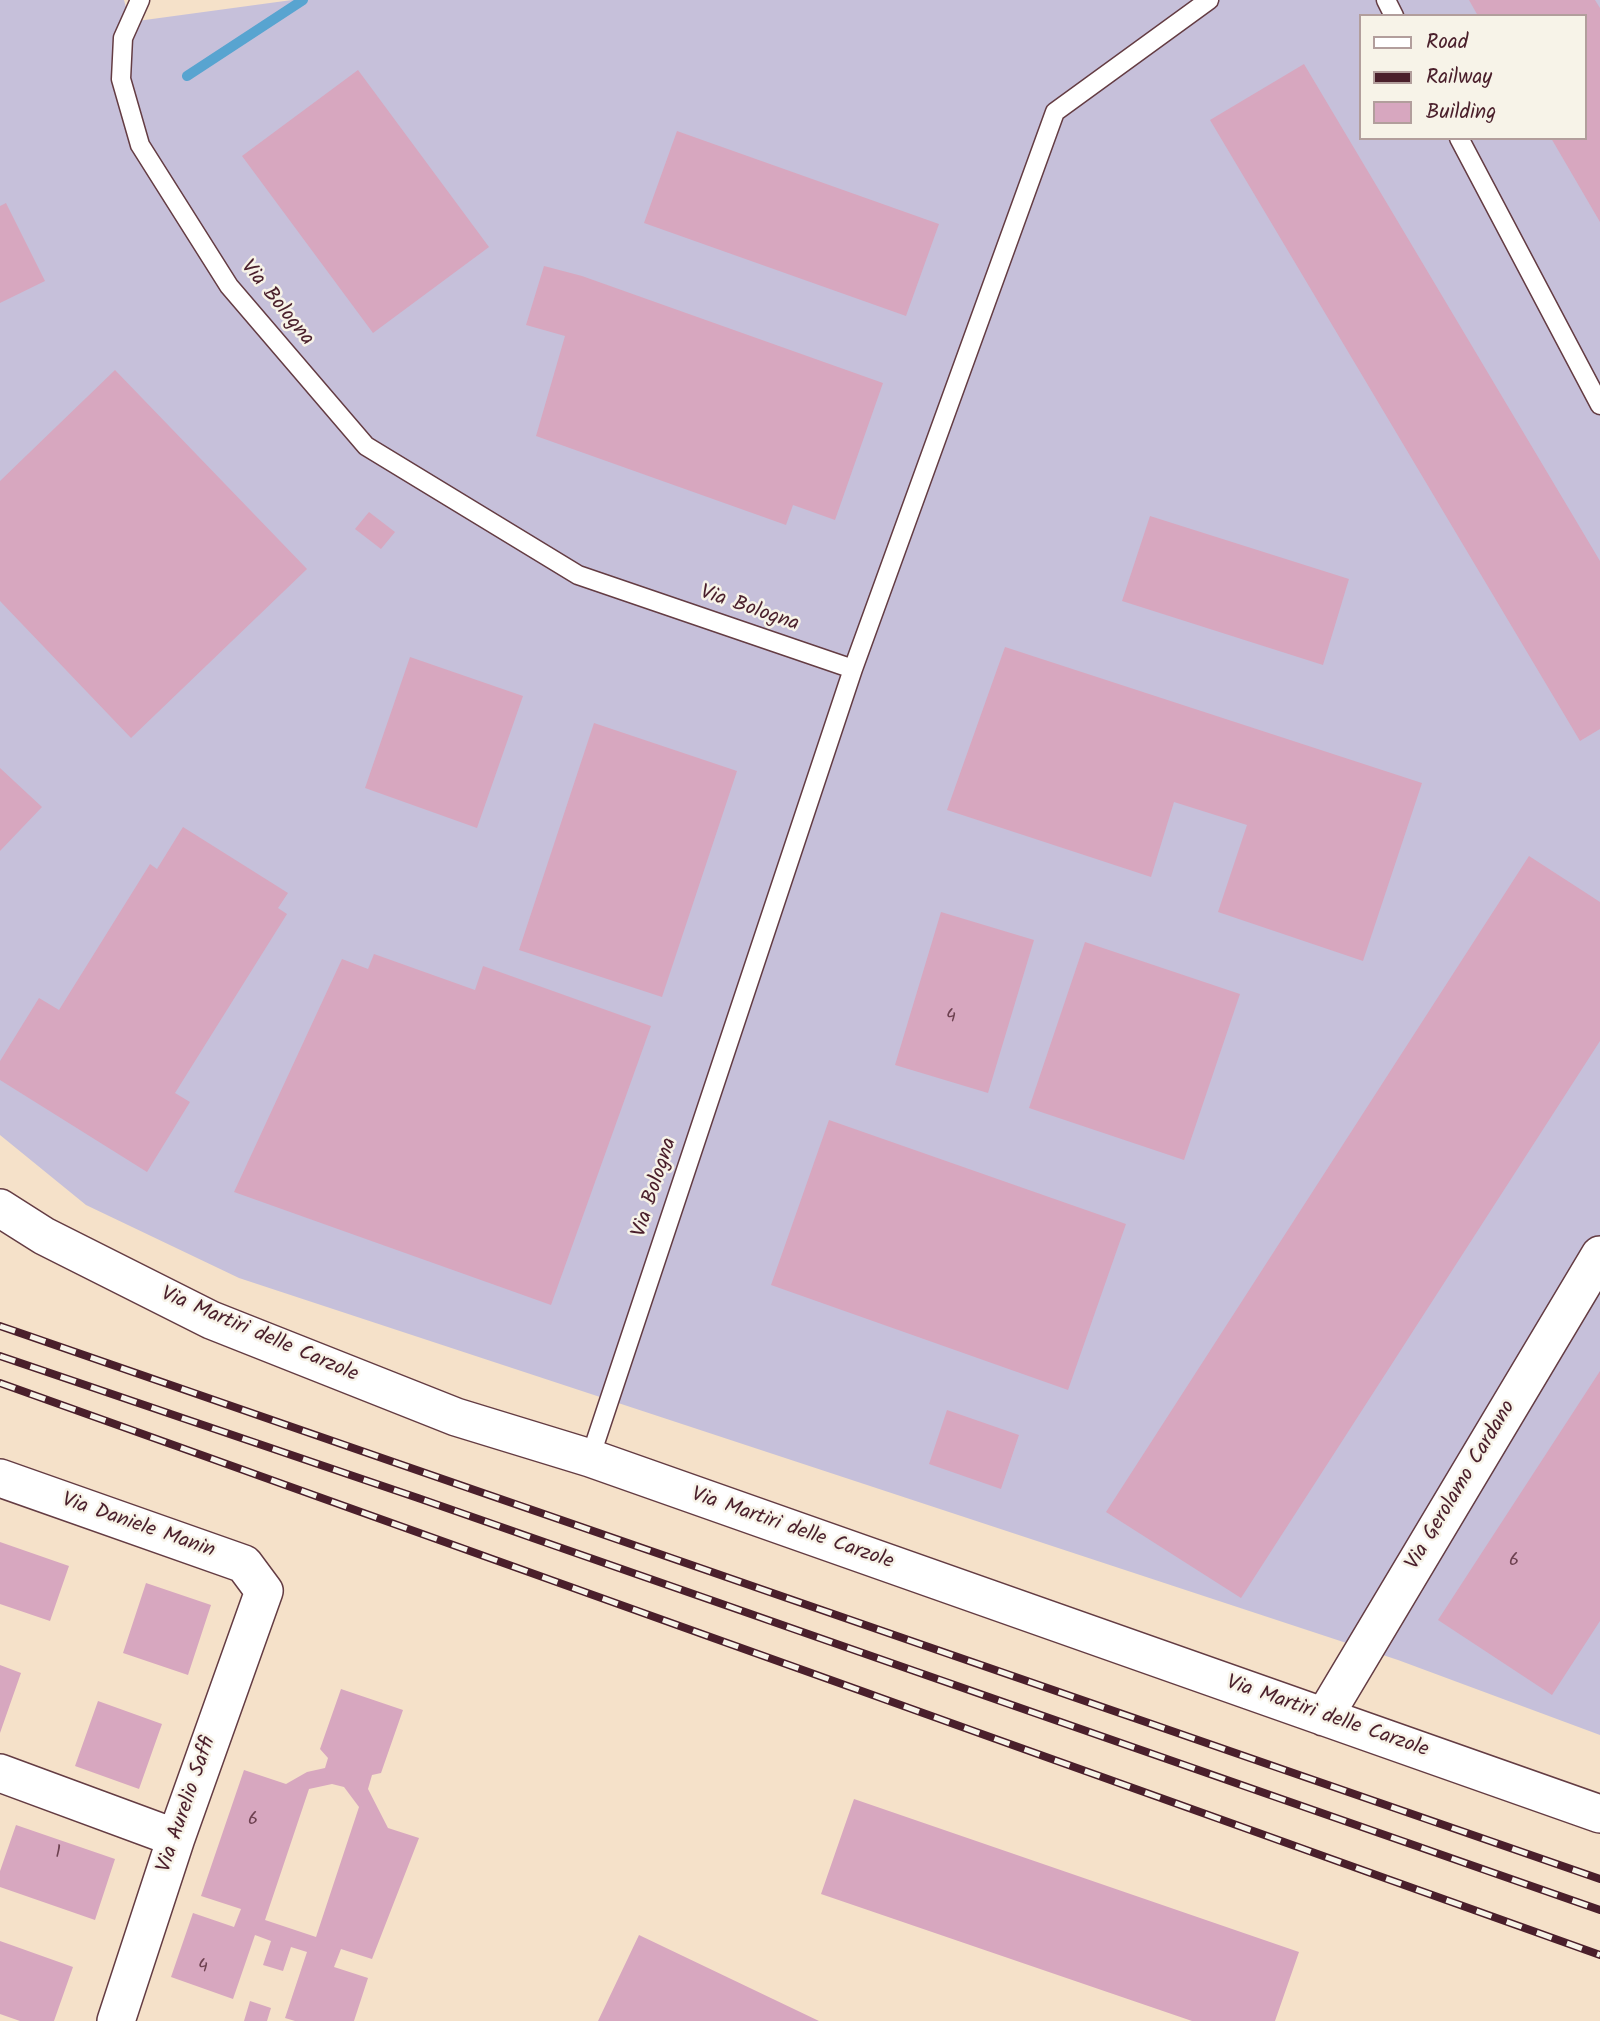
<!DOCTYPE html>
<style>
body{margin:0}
#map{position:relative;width:1600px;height:2021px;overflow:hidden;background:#f5e1c9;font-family:Kalam,sans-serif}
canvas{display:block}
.legend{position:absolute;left:1359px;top:14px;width:228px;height:126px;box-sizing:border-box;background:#f7f3e8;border:2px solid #b29e9c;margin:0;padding:9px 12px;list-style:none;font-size:21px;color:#4a1f2b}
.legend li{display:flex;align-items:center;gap:14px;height:35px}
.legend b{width:35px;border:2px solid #b29e9c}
</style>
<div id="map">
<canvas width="1600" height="2021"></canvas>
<ul class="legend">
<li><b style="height:9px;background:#fff"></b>Road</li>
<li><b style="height:9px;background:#4a1f2b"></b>Railway</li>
<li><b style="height:19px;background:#d7a7bf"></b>Building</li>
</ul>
</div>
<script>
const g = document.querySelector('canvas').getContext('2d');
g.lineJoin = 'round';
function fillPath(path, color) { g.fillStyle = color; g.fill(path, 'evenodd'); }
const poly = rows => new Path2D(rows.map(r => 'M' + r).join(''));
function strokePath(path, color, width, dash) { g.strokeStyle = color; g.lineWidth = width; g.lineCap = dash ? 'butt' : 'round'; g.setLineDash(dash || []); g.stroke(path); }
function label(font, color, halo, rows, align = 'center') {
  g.font = font + ' Kalam,sans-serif'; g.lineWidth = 5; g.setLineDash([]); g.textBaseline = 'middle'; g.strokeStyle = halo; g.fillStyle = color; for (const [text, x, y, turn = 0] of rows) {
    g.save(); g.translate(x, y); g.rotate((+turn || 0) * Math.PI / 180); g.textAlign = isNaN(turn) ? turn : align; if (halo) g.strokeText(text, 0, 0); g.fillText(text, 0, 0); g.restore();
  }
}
const industrial = poly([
 [0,0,124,0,130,22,292,0,1600,0,1600,1735,1398,1660,239,1278,86,1205,0,1135],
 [1360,16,1584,16,1584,138,1360,138]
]);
const stream = poly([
 [187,76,303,0]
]);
const building = poly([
 [1469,0,1595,0,1600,8,1600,222,1551,138,1584,138,1584,16,1478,16],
 [1304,64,1600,561,1600,729,1580,741,1210,120],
 [358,70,489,247,373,333,242,156],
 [677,131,939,224,906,316,644,223],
 [6,203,45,281,0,303,0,206],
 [544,266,582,276,883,383,835,520,793,505,786,525,536,436,565,336,526,325],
 [115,370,307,569,131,738,0,601,0,481],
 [369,512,395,532,381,549,355,529],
 [1150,516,1349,579,1323,665,1122,601],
 [1005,647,1422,783,1363,961,1218,912,1247,825,1174,802,1151,877,947,810],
 [410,657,523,696,477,828,365,788],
 [594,723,737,771,662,997,519,950],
 [0,768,42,807,0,851],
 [183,827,288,893,278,908,287,914,175,1093,190,1102,147,1172,0,1080,0,1061,39,998,59,1010,150,864,157,869],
 [1529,856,1600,902,1600,1041,1241,1598,1106,1512],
 [941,912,1034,940,988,1093,895,1065],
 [1085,942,1240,994,1184,1160,1029,1108],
 [374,954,475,990,483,966,651,1026,551,1305,234,1192,342,959,368,969],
 [829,1120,1126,1224,1068,1390,771,1285],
 [1600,1371,1600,1621,1552,1695,1438,1620],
 [947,1410,1019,1435,1001,1489,929,1464],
 [0,1542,69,1566,50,1621,0,1604],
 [146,1583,211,1605,188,1675,123,1653],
 [0,1665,21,1673,0,1733],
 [341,1689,403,1710,381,1773,372,1775,368,1789,388,1828,419,1838,372,1959,341,1949,334,1967,368,1978,354,2021,295,2021,285,2018,307,1952,291,1947,283,1971,263,1965,271,1941,255,1935,233,1999,171,1977,193,1913,234,1927,241,1909,201,1896,244,1770,286,1784,307,1772,325,1768,328,1758,320,1749],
 [332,1784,344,1787,359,1807,316,1937,265,1920,309,1789],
 [98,1701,162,1724,139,1789,75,1766],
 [854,1799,1299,1952,1275,2021,1192,2021,821,1894],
 [16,1825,115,1859,95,1920,0,1887,0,1871],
 [639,1935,819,2021,598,2021],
 [0,1941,73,1967,54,2021,20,2021,0,2014],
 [250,2001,271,2008,267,2021,244,2021]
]);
const lane = poly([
 [140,0,123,38,121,79,140,145,229,286,366,446,578,575,853,669],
 [1386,0,1394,16],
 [1459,138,1600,405],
 [590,1458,853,669,1055,112,1209,0]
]);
const street = poly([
 [0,1208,44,1236,211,1320,456,1417,590,1458,1600,1814],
 [0,1478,244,1564,264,1591,176,1838,116,2021],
 [1324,1717,1600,1255],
 [0,1773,176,1838]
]);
const rail = poly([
 [0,1326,1600,1879],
 [0,1356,418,1498,1600,1910],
 [0,1383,1600,1955]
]);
const numberNames = [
 ["4",951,1018],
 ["6",1514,1562],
 ["6",253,1821],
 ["1",58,1854],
 ["4",203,1968]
];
const streetNames = [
 ["Via Bologna",276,304,51],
 ["Via Bologna",749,610,19],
 ["Via Bologna",656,1188,-72],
 ["Via Martiri delle Carzole",259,1336,23],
 ["Via Gerolamo Cardano",1462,1486,-59],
 ["Via Daniele Manin",138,1527,19],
 ["Via Martiri delle Carzole",792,1530,19],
 ["Via Martiri delle Carzole",1327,1718,19],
 ["Via Aurelio Saffi",188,1805,-71]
];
fillPath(industrial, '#c6c0da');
strokePath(stream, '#58a4d0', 10);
fillPath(building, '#d7a7bf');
strokePath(lane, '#643c43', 21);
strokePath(street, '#643c43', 40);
strokePath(lane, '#fff', 18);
strokePath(street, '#fff', 37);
strokePath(rail, '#4a1f2b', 8);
strokePath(rail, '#f7f3e8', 5, [16]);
label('18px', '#6d4150', null, numberNames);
label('21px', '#4a1f2b', '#f7f3e8', streetNames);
</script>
